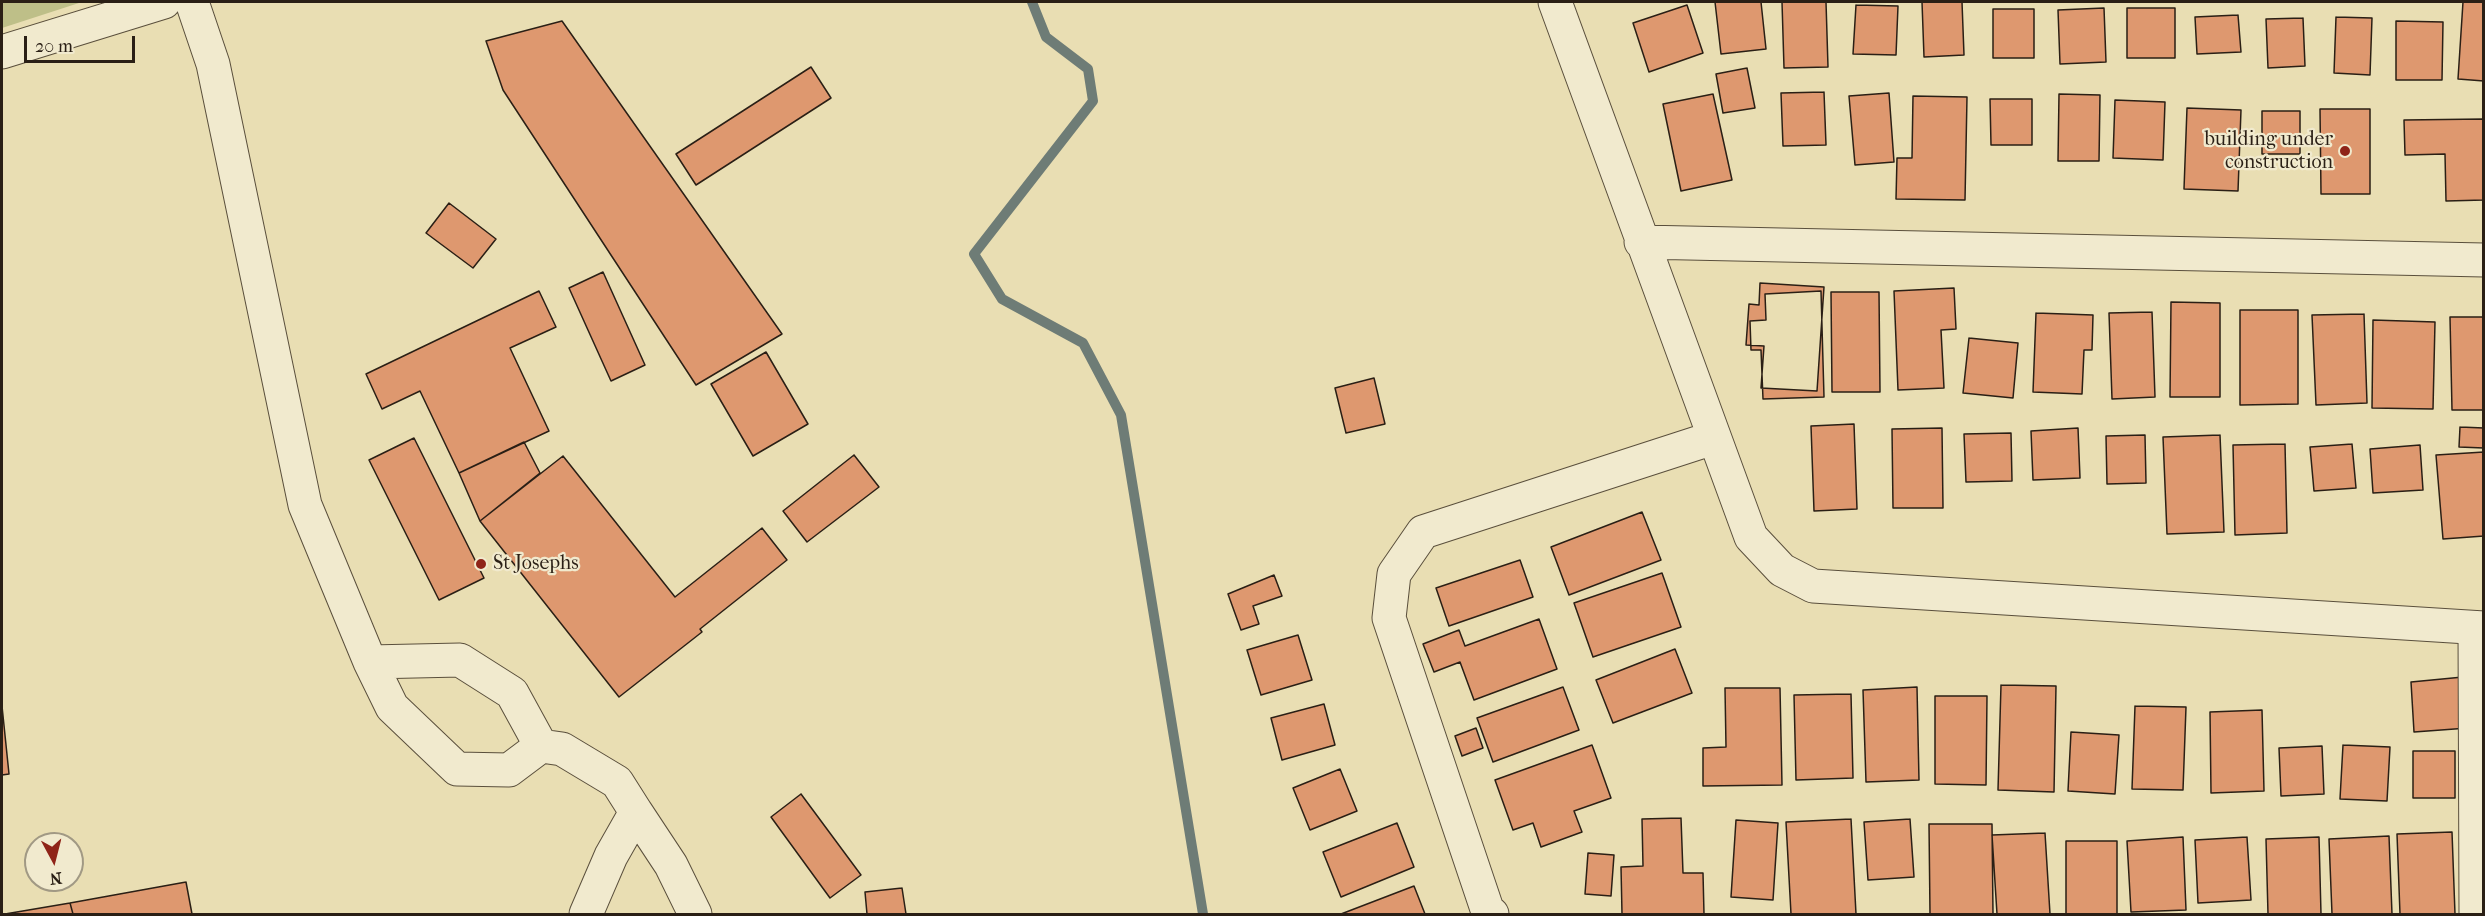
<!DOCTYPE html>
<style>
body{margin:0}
#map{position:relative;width:2485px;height:916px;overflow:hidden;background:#e9deb3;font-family:"IM FELL French Canon",serif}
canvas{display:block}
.frame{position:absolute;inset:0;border:3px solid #2a1f15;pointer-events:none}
.north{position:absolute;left:24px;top:832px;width:60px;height:60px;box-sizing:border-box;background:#f1eace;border:2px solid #a19984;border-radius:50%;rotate:173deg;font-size:16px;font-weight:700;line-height:24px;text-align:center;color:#2a1f15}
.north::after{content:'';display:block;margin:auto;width:21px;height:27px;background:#8f2418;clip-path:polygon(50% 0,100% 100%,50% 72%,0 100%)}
.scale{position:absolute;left:24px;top:36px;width:111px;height:27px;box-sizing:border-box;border:3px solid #2a1f15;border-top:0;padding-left:8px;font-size:18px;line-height:21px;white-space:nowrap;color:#2a1f15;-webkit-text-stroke:4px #f1eace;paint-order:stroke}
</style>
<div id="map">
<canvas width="2485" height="916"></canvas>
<div class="frame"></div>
<div class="north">N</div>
<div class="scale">20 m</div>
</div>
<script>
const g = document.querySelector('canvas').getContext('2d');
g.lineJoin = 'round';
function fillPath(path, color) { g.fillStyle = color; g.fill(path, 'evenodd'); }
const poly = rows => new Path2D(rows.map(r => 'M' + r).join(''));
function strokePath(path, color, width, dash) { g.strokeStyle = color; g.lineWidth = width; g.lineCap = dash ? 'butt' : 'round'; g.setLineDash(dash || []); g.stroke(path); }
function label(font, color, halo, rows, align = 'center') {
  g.font = font + ' "IM FELL French Canon",serif'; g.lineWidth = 4.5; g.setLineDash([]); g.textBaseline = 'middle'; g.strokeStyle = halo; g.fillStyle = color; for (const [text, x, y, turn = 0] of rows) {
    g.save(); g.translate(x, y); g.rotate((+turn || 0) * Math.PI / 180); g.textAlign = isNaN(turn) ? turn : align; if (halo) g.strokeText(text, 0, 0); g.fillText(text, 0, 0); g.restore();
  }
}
const green = poly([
 [2,2,82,2,2,28]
]);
const stream = poly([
 [1032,2,1046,37,1088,69,1093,101,974,254,1002,299,1083,343,1121,415,1203,914]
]);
const building = poly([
 [1715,2,1761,2,1766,49,1721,54,1715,2],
 [1782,2,1826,2,1828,67,1784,68,1782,2],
 [1922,2,1962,2,1964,55,1924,57,1922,2],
 [2463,2,2484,2,2484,81,2458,79,2463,2],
 [1687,5,1703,53,1649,72,1633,23,1687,5],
 [1856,5,1898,6,1896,55,1853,54,1856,5],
 [2104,8,2106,62,2060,64,2058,10,2104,8],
 [2127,8,2175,8,2175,58,2127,58,2127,8],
 [1993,9,2034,9,2034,58,1993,58,1993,9],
 [2238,15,2241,52,2197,54,2195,17,2238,15],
 [2336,17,2372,18,2370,75,2334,73,2336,17],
 [2303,18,2305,66,2268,68,2266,19,2303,18],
 [562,21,782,334,696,385,503,90,486,41,562,21],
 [2396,21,2443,22,2442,80,2396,80,2396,21],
 [811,67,831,98,696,185,676,154,811,67],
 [1747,68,1755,108,1723,113,1716,74,1747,68],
 [1824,92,1826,145,1783,146,1781,93,1824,92],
 [1889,93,1894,162,1855,165,1849,96,1889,93],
 [1713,94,1732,180,1681,191,1663,104,1713,94],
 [2059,94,2100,95,2099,161,2058,161,2059,94],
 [1913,96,1967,97,1965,200,1896,199,1897,158,1912,158,1913,96],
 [1990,99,2032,99,2032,145,1991,145,1990,99],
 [2115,100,2165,102,2163,160,2113,158,2115,100],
 [2187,108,2241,110,2238,191,2184,189,2187,108],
 [2320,109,2370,109,2370,194,2321,194,2320,109],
 [2262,111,2300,111,2300,154,2262,154,2262,111],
 [2484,119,2484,200,2446,201,2445,154,2405,155,2404,120,2484,119],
 [449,203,496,239,473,268,426,233,449,203],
 [603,272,645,365,611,381,569,288,603,272],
 [1760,283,1824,287,1817,391,1761,388,1764,346,1746,345,1749,304,1759,305,1760,283],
 [1954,288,1956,329,1941,330,1944,388,1898,390,1894,291,1954,288],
 [539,291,556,327,510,348,549,431,459,473,420,391,382,409,366,374,539,291],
 [1821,291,1824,397,1763,399,1761,350,1751,350,1750,321,1766,320,1765,294,1821,291],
 [1831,292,1879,292,1880,392,1832,392,1831,292],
 [2171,302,2220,303,2220,397,2170,397,2171,302],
 [2240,310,2298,310,2298,404,2240,405,2240,310],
 [2152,312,2155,397,2112,399,2109,313,2152,312],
 [2036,313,2093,315,2092,350,2084,350,2082,394,2033,392,2036,313],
 [2364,314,2367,403,2316,405,2312,315,2364,314],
 [2450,317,2484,317,2484,410,2452,410,2450,317],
 [2373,320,2435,322,2433,409,2372,408,2373,320],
 [1969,338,2018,343,2013,398,1963,393,1969,338],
 [766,352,808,424,753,456,711,384,766,352],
 [1374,378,1385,424,1346,433,1335,388,1374,378],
 [1854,424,1857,509,1814,511,1811,426,1854,424],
 [2460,427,2484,428,2484,448,2459,447,2460,427],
 [1942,428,1943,508,1893,508,1892,429,1942,428],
 [2078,428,2080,478,2033,480,2031,431,2078,428],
 [2011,433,2012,481,1966,482,1964,434,2011,433],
 [2145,435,2146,483,2107,484,2106,436,2145,435],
 [2220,435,2224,532,2167,534,2163,437,2220,435],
 [414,438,484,578,439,600,369,460,414,438],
 [524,442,540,473,480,521,459,473,524,442],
 [2285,444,2287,533,2235,535,2233,445,2285,444],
 [2352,444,2356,488,2314,491,2310,447,2352,444],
 [2420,445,2423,490,2373,493,2370,449,2420,445],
 [2484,452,2484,536,2443,539,2436,455,2484,452],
 [854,455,879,487,807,542,783,511,854,455],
 [563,456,675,597,762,528,787,560,700,629,702,632,619,697,480,521,563,456],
 [1642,512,1661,560,1569,595,1551,547,1642,512],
 [1520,560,1533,597,1449,626,1436,588,1520,560],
 [1662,573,1681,627,1593,657,1574,603,1662,573],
 [1274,575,1282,596,1253,606,1259,624,1241,630,1228,594,1274,575],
 [1539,619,1557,669,1474,700,1460,662,1434,672,1423,644,1459,630,1465,646,1539,619],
 [1298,635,1312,680,1261,695,1247,650,1298,635],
 [1675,649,1692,693,1613,723,1596,680,1675,649],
 [2463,677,2468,728,2414,732,2411,682,2463,677],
 [2001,685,2056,686,2054,792,1998,790,2001,685],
 [1563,687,1579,730,1493,762,1477,718,1563,687],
 [1917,687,1919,780,1866,782,1863,690,1917,687],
 [1725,688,1780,688,1782,785,1703,786,1703,748,1726,747,1725,688],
 [1851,694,1853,778,1796,780,1794,695,1851,694],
 [1935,696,1987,696,1986,785,1935,784,1935,696],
 [1324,704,1335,745,1282,760,1271,718,1324,704],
 [2,706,9,774,2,775,2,706],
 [2135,706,2186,707,2183,790,2132,789,2135,706],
 [2262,710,2264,791,2211,793,2210,712,2262,710],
 [1476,728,1483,748,1462,756,1455,736,1476,728],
 [2071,732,2119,735,2115,794,2068,791,2071,732],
 [1592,745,1611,798,1574,811,1582,832,1541,847,1533,823,1513,830,1495,780,1592,745],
 [2343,745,2390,747,2387,801,2340,799,2343,745],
 [2322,746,2324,794,2281,796,2279,748,2322,746],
 [2413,751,2455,751,2455,798,2413,798,2413,751],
 [1340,769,1357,811,1310,830,1293,788,1340,769],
 [801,794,861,875,830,898,771,817,801,794],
 [1681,818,1683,873,1703,873,1704,914,1622,914,1621,867,1643,866,1642,819,1681,818],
 [1851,819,1856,914,1791,914,1786,822,1851,819],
 [1910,819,1914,877,1868,880,1864,822,1910,819],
 [1736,820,1778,823,1773,900,1731,897,1736,820],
 [1397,823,1414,867,1341,897,1323,852,1397,823],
 [1929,824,1992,824,1993,914,1930,914,1929,824],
 [2452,832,2455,914,2400,914,2397,834,2452,832],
 [2045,833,2050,914,1997,914,1992,835,2045,833],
 [2389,836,2392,914,2332,914,2329,839,2389,836],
 [2183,837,2186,910,2131,912,2127,841,2183,837],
 [2247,837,2251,900,2198,903,2195,840,2247,837],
 [2319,837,2321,914,2268,914,2266,839,2319,837],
 [2066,841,2117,841,2117,914,2066,914,2066,841],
 [1588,853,1614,855,1611,896,1585,894,1588,853],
 [186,882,192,914,73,914,70,903,186,882],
 [1414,886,1425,914,1341,914,1414,886],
 [902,888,906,914,867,914,865,892,902,888],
 [70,903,73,914,5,914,70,903]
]);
const minor = poly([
 [192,2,213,64,305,505,370,662,392,707,457,769,509,770,541,746,512,693,460,660,370,662],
 [1555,2,1751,537,1782,570,1813,586,2484,628],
 [2,52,164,2],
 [1641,242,2484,260],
 [2475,628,2476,914],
 [541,746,562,749,617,782,636,812,611,856,586,914],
 [636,812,671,865,695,914],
 [1492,914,1488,912,1389,618,1394,574,1423,532,1713,438]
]);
const markers = [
 [2345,151,6,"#8f2418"],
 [481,564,6,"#8f2418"]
];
const poiNames = [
 ["building under",2333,140],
 ["construction",2333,163],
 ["St Josephs",493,564,"left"]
];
fillPath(green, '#bebf88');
strokePath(stream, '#6e7c76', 10);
fillPath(building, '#de986f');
strokePath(building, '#2a1f15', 1.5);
strokePath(minor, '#5a4f3c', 35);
strokePath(minor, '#f1eace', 33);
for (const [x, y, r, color] of markers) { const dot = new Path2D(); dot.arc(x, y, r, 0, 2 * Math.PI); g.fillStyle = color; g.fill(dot); strokePath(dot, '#f1eace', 2); }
label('20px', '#2a1f15', '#f1eace', poiNames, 'right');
</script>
